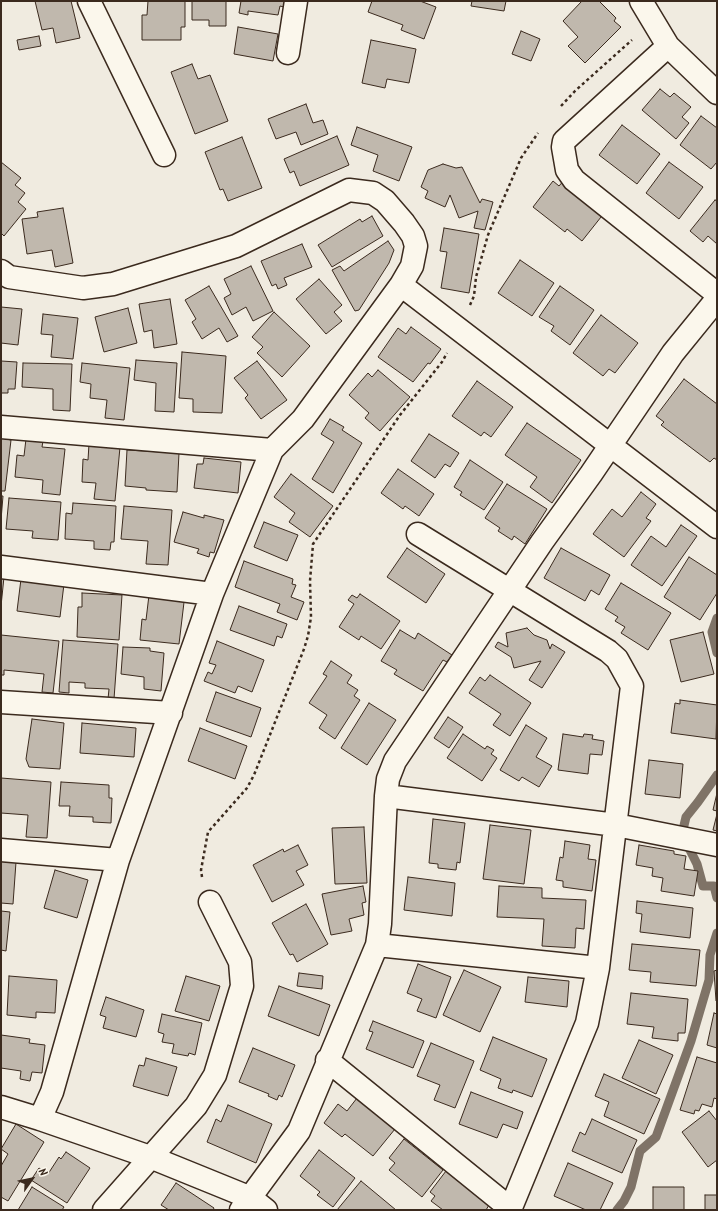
<!DOCTYPE html>
<style>
body{margin:0}
#map{position:relative;width:718px;height:1211px;overflow:hidden;background:#f0ebe0;font-family:Kalam,sans-serif}
canvas{display:block}
.frame{position:absolute;inset:0;border:2px solid #3b2a1e;pointer-events:none}
.north{position:absolute;left:12px;top:1159px;width:40px;height:40px;-webkit-text-stroke:3px #fbf7ec;paint-order:stroke;rotate:57deg;font-size:11px;font-weight:700;line-height:16px;text-align:center;color:#3b2a1e}
.north::after{content:'';display:block;margin:auto;width:14px;height:18px;background:#3b2a1e;clip-path:polygon(50% 0,100% 100%,50% 72%,0 100%)}
</style>
<div id="map">
<canvas width="718" height="1211"></canvas>
<div class="frame"></div>
<div class="north">N</div>
</div>
<script>
const g = document.querySelector('canvas').getContext('2d');
g.lineJoin = 'round';
const poly = rows => new Path2D(rows.map(r => 'M' + r).join(''));
function strokePath(path, color, width, dash) { g.strokeStyle = color; g.lineWidth = width; g.lineCap = dash ? 'butt' : 'round'; g.setLineDash(dash || []); g.stroke(path); }
function fillPath(path, color) { g.fillStyle = color; g.fill(path, 'evenodd'); }
const stream = poly([
 [717,618,712,632,717,653],
 [717,775,698,802,686,817,682,834,697,864,703,886,714,886,717,898],
 [617,1210,624,1201,631,1187,640,1151,656,1137,691,1041,709,980,710,955,717,933]
]);
const building = poly([
 [35,1,71,1,80,38,56,43,53,28,42,30,35,1],
 [148,1,185,1,185,27,181,27,181,40,142,40,142,15,147,15,148,1],
 [192,1,226,1,226,26,209,26,209,20,192,20,192,1],
 [241,1,285,1,284,7,280,6,278,15,248,11,248,15,239,13,241,1],
 [372,1,420,1,436,7,424,39,401,30,403,25,368,12,372,1],
 [472,1,506,1,504,11,471,6,472,1],
 [582,1,599,1,616,18,614,21,621,27,585,63,568,46,578,37,563,21,582,1],
 [238,27,278,34,273,61,234,54,238,27],
 [521,31,540,39,531,61,512,54,521,31],
 [39,36,41,46,19,50,17,40,39,36],
 [371,40,416,49,409,83,387,79,385,88,362,83,371,40],
 [192,64,198,79,210,75,228,121,195,134,171,72,192,64],
 [660,89,670,97,674,93,691,107,682,117,689,123,676,139,642,110,660,89],
 [306,104,313,123,323,120,328,134,301,145,296,132,276,139,268,119,306,104],
 [701,116,717,128,717,162,711,169,680,145,701,116],
 [622,125,660,154,637,184,599,155,622,125],
 [357,127,412,147,399,181,373,171,378,155,351,145,357,127],
 [337,136,349,165,300,186,294,171,290,173,284,159,337,136],
 [242,137,262,188,228,201,223,189,220,190,205,152,242,137],
 [1,162,21,178,15,185,25,193,18,202,26,209,4,236,1,233,1,162],
 [669,162,703,187,679,219,646,193,669,162],
 [443,164,456,168,462,167,480,203,482,199,493,202,485,230,474,228,478,211,459,218,450,195,445,207,425,198,428,191,421,187,428,170,443,164],
 [565,179,605,212,582,241,567,229,565,232,533,207,553,181,559,186,565,179],
 [715,200,717,201,717,244,708,236,703,242,690,231,715,200],
 [63,208,73,263,55,267,52,250,27,254,22,219,38,217,37,212,63,208],
 [372,216,383,236,332,267,318,245,360,219,362,222,372,216],
 [444,228,479,234,469,293,441,288,447,252,440,251,444,228],
 [388,241,394,250,389,263,359,310,355,311,332,270,340,266,344,271,388,241],
 [302,244,312,267,284,278,287,285,278,289,276,284,272,286,261,261,302,244],
 [520,260,554,283,532,316,498,293,520,260],
 [251,266,273,311,253,321,246,307,232,315,224,298,231,294,224,279,251,266],
 [319,279,342,305,334,312,342,321,326,334,296,299,319,279],
 [209,286,238,336,227,342,219,328,202,339,192,322,196,319,185,300,209,286],
 [560,286,594,310,570,345,551,331,554,326,539,317,560,286],
 [170,299,177,344,154,348,152,330,144,332,139,304,170,299],
 [1,307,22,309,18,345,1,343,1,307],
 [128,308,137,343,104,352,95,317,128,308],
 [274,312,310,346,282,377,257,353,263,347,252,337,274,312],
 [43,314,78,318,73,359,51,357,53,335,41,334,43,314],
 [601,315,638,343,615,373,609,369,603,376,573,353,601,315],
 [411,327,441,349,430,364,428,363,413,382,378,357,398,328,406,334,411,327],
 [182,352,226,356,222,413,193,412,193,399,179,398,182,352],
 [136,360,177,363,174,412,155,411,156,383,134,380,136,360],
 [1,361,17,362,15,389,8,389,8,393,1,393,1,361],
 [257,361,287,400,261,419,245,398,248,395,234,378,257,361],
 [23,363,72,364,70,411,53,410,53,389,22,387,23,363],
 [82,363,130,368,124,420,105,418,107,400,90,398,91,384,80,382,82,363],
 [378,370,410,397,380,431,365,418,369,413,349,395,368,373,372,377,378,370],
 [684,379,717,404,717,460,714,458,710,462,661,425,664,422,656,416,684,379],
 [477,381,513,407,491,437,484,432,481,436,452,416,477,381],
 [330,419,344,427,342,430,362,443,333,493,312,479,334,442,321,434,330,419],
 [527,423,581,460,552,503,530,487,537,477,505,455,527,423],
 [429,434,459,453,450,467,445,464,435,478,411,461,429,434],
 [1,438,11,440,5,491,1,491,1,438],
 [26,439,43,441,42,447,65,449,60,495,42,493,43,480,15,477,17,455,24,456,26,439],
 [89,444,120,447,115,501,94,499,96,483,82,482,83,459,88,460,89,444],
 [127,450,179,453,177,492,146,490,146,488,125,486,127,450],
 [204,458,241,462,238,493,194,488,197,464,203,464,204,458],
 [470,460,503,482,484,510,460,495,462,492,454,487,470,460],
 [398,469,434,494,419,516,405,506,403,509,381,493,398,469],
 [291,474,333,506,310,537,289,522,295,513,274,497,291,474],
 [507,484,547,509,525,544,514,536,512,540,498,531,500,528,485,518,507,484],
 [641,492,656,504,646,518,651,521,624,557,593,534,612,509,622,517,641,492],
 [1,496,3,496,1,520,1,496],
 [9,498,61,502,58,540,32,538,33,531,6,529,9,498],
 [73,503,116,506,114,542,111,542,110,550,94,549,94,541,65,539,66,513,72,514,73,503],
 [124,506,172,510,168,565,146,564,148,541,121,539,124,506],
 [183,512,204,518,204,515,224,520,214,553,210,552,209,557,197,553,199,549,174,542,183,512],
 [264,522,298,535,287,561,254,547,264,522],
 [681,525,697,536,662,586,631,565,651,536,666,547,681,525],
 [407,548,445,574,426,603,387,577,407,548],
 [561,548,610,575,599,595,591,590,585,601,544,578,561,548],
 [689,557,717,575,717,593,700,620,664,597,689,557],
 [244,561,293,579,292,584,296,585,291,597,304,602,297,620,277,612,280,604,235,587,244,561],
 [1,577,4,577,1,606,1,577],
 [21,579,64,584,60,617,17,611,21,579],
 [621,583,671,613,648,650,621,633,625,627,615,621,618,617,605,609,621,583],
 [82,593,122,595,119,640,77,637,78,607,82,607,82,593],
 [185,594,179,644,140,640,142,619,146,620,149,595,185,594],
 [360,594,400,621,381,649,361,636,359,640,339,627,354,604,348,600,352,595,357,598,360,594],
 [239,606,287,624,282,638,277,636,274,646,230,630,239,606],
 [527,628,534,635,547,640,550,649,552,644,565,652,542,688,529,680,541,661,514,668,511,657,495,647,498,642,508,647,506,633,527,628],
 [400,630,415,639,418,633,452,655,447,662,443,660,423,691,394,674,397,670,381,661,400,630],
 [703,632,714,674,681,682,670,640,703,632],
 [1,635,59,641,53,693,42,692,44,674,4,670,4,675,1,675,1,635],
 [63,640,118,644,114,699,108,699,109,689,85,688,85,683,69,682,69,693,59,692,63,640],
 [217,641,264,660,252,692,238,686,235,693,204,681,208,672,212,674,216,665,209,663,217,641],
 [123,647,150,648,150,651,164,653,161,691,144,689,144,677,121,674,123,647],
 [331,661,352,675,347,683,358,690,354,696,360,700,335,739,319,728,327,715,309,703,327,676,323,674,331,661],
 [490,675,531,703,510,736,493,725,501,714,469,693,480,677,485,681,490,675],
 [216,692,261,708,251,737,206,721,216,692],
 [680,700,717,705,716,739,671,733,675,703,680,704,680,700],
 [369,703,396,720,367,765,341,748,369,703],
 [448,717,463,727,449,748,434,738,448,717],
 [32,719,64,723,60,769,29,767,26,759,32,719],
 [82,723,136,728,134,757,80,753,82,723],
 [526,725,547,738,536,757,552,766,539,787,522,777,519,781,500,770,526,725],
 [200,728,247,746,235,779,188,761,200,728],
 [463,734,485,749,487,746,494,750,491,754,497,758,482,781,447,758,463,734],
 [563,734,583,737,584,734,593,735,592,739,604,741,602,755,590,754,588,774,558,770,563,734],
 [649,760,683,764,680,798,645,794,649,760],
 [1,778,51,782,47,838,26,837,28,815,1,813,1,778],
 [61,782,109,785,109,798,112,798,111,823,93,822,93,817,69,816,70,806,59,806,61,782],
 [717,793,717,811,713,810,717,793],
 [717,814,717,831,713,830,717,814],
 [433,819,465,823,460,863,457,862,456,870,438,868,438,864,429,863,433,819],
 [490,825,531,830,524,884,483,879,490,825],
 [364,827,367,883,335,884,332,828,364,827],
 [565,841,590,845,588,859,596,860,592,891,563,887,563,881,556,880,560,857,563,858,565,841],
 [298,845,308,865,296,871,304,885,272,902,253,865,283,849,284,852,298,845],
 [639,845,674,851,674,854,686,856,684,869,698,871,694,896,661,891,663,878,652,876,653,868,636,865,639,845],
 [1,861,16,862,13,904,1,903,1,861],
 [55,870,88,880,77,918,44,908,55,870],
 [408,877,455,883,452,916,404,910,408,877],
 [363,886,366,902,362,903,364,915,349,919,352,931,331,935,322,894,363,886],
 [499,886,542,888,542,898,586,900,584,929,576,928,575,948,542,946,544,919,497,917,499,886],
 [637,901,693,908,690,938,640,932,642,914,636,913,637,901],
 [306,904,328,944,297,962,293,954,290,955,272,923,306,904],
 [1,911,10,912,6,951,1,950,1,911],
 [632,944,700,950,696,986,650,982,651,972,629,970,632,944],
 [418,964,451,977,436,1018,417,1011,422,999,407,993,418,964],
 [464,970,501,987,480,1032,443,1015,464,970],
 [717,970,717,1001,716,1001,714,971,717,970],
 [299,973,323,976,322,989,297,986,299,973],
 [9,976,57,980,55,1013,36,1012,36,1018,7,1015,9,976],
 [186,976,220,986,209,1021,175,1011,186,976],
 [528,977,569,981,567,1007,525,1002,528,977],
 [279,986,330,1005,319,1036,268,1016,279,986],
 [631,993,688,999,685,1033,678,1033,678,1041,652,1038,654,1027,627,1024,631,993],
 [106,997,144,1010,136,1037,103,1028,106,1017,100,1015,106,997],
 [714,1013,717,1014,717,1048,707,1045,714,1013],
 [162,1014,202,1023,195,1055,189,1053,188,1056,172,1053,174,1044,162,1042,164,1034,158,1032,162,1014],
 [373,1021,424,1041,413,1068,366,1049,373,1032,369,1031,373,1021],
 [1,1035,30,1039,29,1043,45,1045,42,1073,32,1072,30,1081,20,1079,21,1071,1,1068,1,1035],
 [493,1037,547,1059,532,1097,513,1090,512,1093,498,1088,501,1079,480,1070,493,1037],
 [639,1040,673,1055,656,1094,622,1078,639,1040],
 [431,1043,474,1061,455,1108,434,1100,440,1085,417,1076,431,1043],
 [253,1048,295,1065,282,1097,279,1095,277,1100,268,1096,269,1094,239,1082,253,1048],
 [697,1057,717,1063,717,1099,714,1098,712,1107,702,1104,699,1111,695,1110,694,1114,680,1110,697,1057],
 [146,1058,177,1067,168,1096,133,1086,139,1065,144,1066,146,1058],
 [604,1074,660,1099,644,1134,604,1116,609,1102,595,1096,604,1074],
 [471,1092,523,1112,517,1129,503,1124,497,1138,459,1124,471,1092],
 [357,1098,395,1129,373,1156,345,1134,342,1137,324,1123,338,1104,347,1111,357,1098],
 [228,1105,272,1124,256,1163,207,1142,216,1119,221,1122,228,1105],
 [709,1111,717,1121,717,1160,708,1167,682,1132,709,1111],
 [592,1119,637,1140,622,1173,572,1151,580,1132,585,1135,592,1119],
 [16,1124,44,1142,8,1201,1,1197,1,1166,8,1154,1,1149,16,1124],
 [404,1139,443,1170,422,1197,389,1170,395,1163,389,1158,404,1139],
 [319,1150,355,1178,333,1207,317,1195,320,1192,300,1176,319,1150],
 [66,1152,90,1168,67,1203,31,1180,39,1168,48,1174,59,1157,61,1159,66,1152],
 [568,1163,613,1183,600,1210,586,1210,554,1196,568,1163],
 [446,1171,489,1205,486,1210,443,1210,431,1201,435,1196,430,1192,446,1171],
 [361,1181,396,1210,337,1210,361,1181],
 [176,1183,214,1208,213,1210,169,1210,161,1205,176,1183],
 [32,1187,64,1207,62,1210,18,1210,32,1187],
 [653,1187,684,1187,684,1210,653,1210,653,1187],
 [705,1195,717,1195,717,1210,705,1210,705,1195]
]);
const path = poly([
 [561,106,575,91,632,40],
 [470,305,474,296,476,277,488,235,521,158,538,133],
 [202,877,201,870,208,832,247,788,254,775,304,649,308,636,311,617,310,581,313,544,400,415,442,362,447,353]
]);
const minor = poly([
 [89,1,164,155],
 [641,1,668,46,717,93],
 [668,46,564,141,563,147,567,170,574,180,717,294],
 [288,53,296,1],
 [1,271,9,277,83,288,113,284,236,246,349,190,373,193,385,201,404,223,413,236,416,246,412,266,401,285,303,419,272,450,212,594,118,860,52,1092,40,1119,1,1107],
 [401,285,717,527],
 [1,427,272,450],
 [418,534,608,651,617,659,632,686,598,968,587,1023,510,1210],
 [1,567,212,594],
 [1,702,171,713],
 [386,796,616,825,717,845],
 [1,850,118,860],
 [377,945,598,968],
 [327,1060,511,1209],
 [40,1119,150,1157,251,1198,266,1210],
 [104,1210,196,1106,215,1075,242,986,240,962,210,902],
 [241,1210,299,1131,377,945,380,924,386,796,388,779,395,761,542,542,591,474,673,353,717,299]
]);
strokePath(stream, '#7f7367', 9);
fillPath(building, '#c0b8ad');
strokePath(building, '#3b2a1e', 1);
strokePath(minor, '#3b2a1e', 25);
strokePath(path, '#3b2a1e', 2.5, [3, 3]);
strokePath(minor, '#fbf7ec', 22);
</script>
